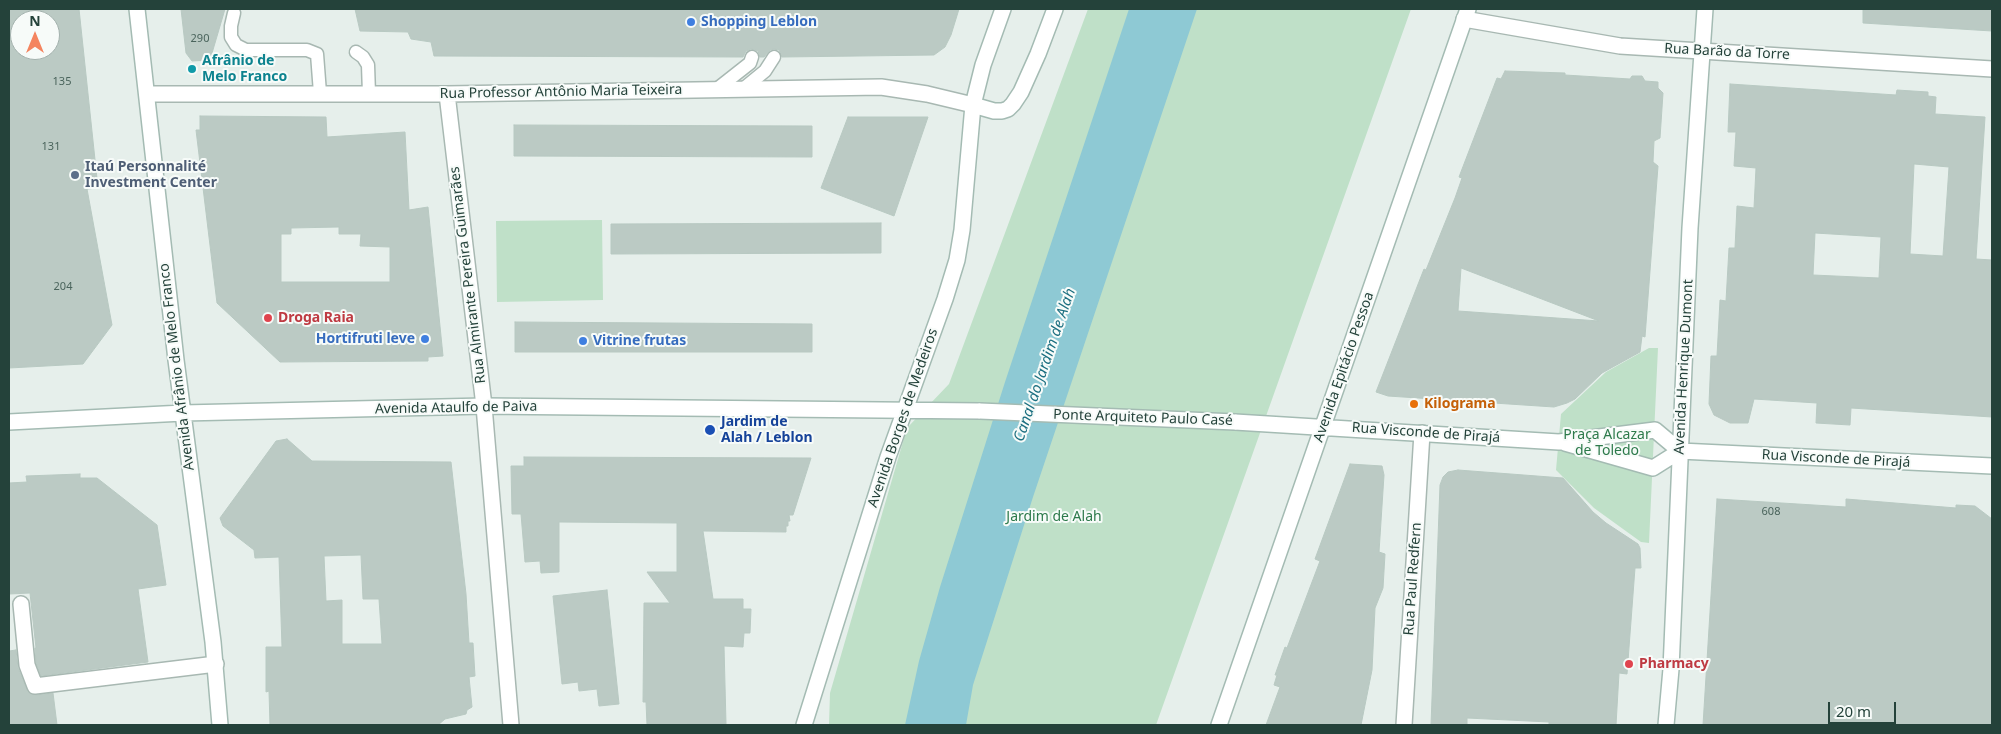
<!DOCTYPE html>
<meta charset="utf-8">
<style>
body{margin:0}
#map{position:relative;width:2001px;height:734px;overflow:hidden;background:#e6efeb;font-family:"Noto Sans",sans-serif}
canvas{display:block}
.frame{position:absolute;inset:0;border:10px solid #24423a;pointer-events:none}
.north{position:absolute;left:10px;top:10px;width:50px;height:50px;box-sizing:border-box;background:#f7fbf9;border:1px solid #a3b1ad;border-radius:50%;rotate:0deg;font-size:14px;font-weight:700;line-height:20px;text-align:center;color:#24423a}
.north::after{content:'';display:block;margin:auto;width:18px;height:22px;background:#f4845f;clip-path:polygon(50% 0,100% 100%,50% 72%,0 100%)}
.scale{position:absolute;left:1828px;top:702px;width:68px;height:22px;box-sizing:border-box;border:2px solid #24423a;border-top:0;padding-left:6px;font-size:15px;line-height:18px;white-space:nowrap;color:#24423a;-webkit-text-stroke:4px #f7fbf9;paint-order:stroke}
</style>
<div id="map">
<canvas width="2001" height="734"></canvas>
<div class="frame"></div>
<div class="north">N</div>
<div class="scale">20 m</div>
</div>
<script>
const g = document.querySelector('canvas').getContext('2d');
g.lineJoin = 'round';
function fillPath(path, color) { g.fillStyle = color; g.fill(path, 'evenodd'); }
const poly = rows => new Path2D(rows.map(r => 'M' + r).join(''));
function strokePath(path, color, width, dash) { g.strokeStyle = color; g.lineWidth = width; g.lineCap = dash ? 'butt' : 'round'; g.setLineDash(dash || []); g.stroke(path); }
function label(font, color, halo, rows, align = 'center') {
  g.font = font + ' "Noto Sans",sans-serif'; g.lineWidth = 4; g.setLineDash([]); g.textBaseline = 'middle'; g.strokeStyle = halo; g.fillStyle = color; for (const [text, x, y, turn = 0] of rows) {
    g.save(); g.translate(x, y); g.rotate((+turn || 0) * Math.PI / 180); g.textAlign = isNaN(turn) ? turn : align; if (halo) g.strokeText(text, 0, 0); g.fillText(text, 0, 0); g.restore();
  }
}
const green = poly([
 [1088,9,1411,9,1156,725,829,725,830,693,907,428,949,384],
 [602,220,603,300,497,302,496,221],
 [1649,348,1658,348,1649,543,1641,542,1594,508,1556,470,1561,414,1606,372]
]);
const water = poly([
 [1129,9,1197,9,1033,497,973,685,966,725,905,725,919,661,940,587,1005,382]
]);
const building = poly([
 [9,9,79,9,98,188,87,189,112,325,83,364,9,368,9,9],
 [20,20,50,20,50,50,20,50,20,20],
 [181,9,225,9,210,60,192,61,186,53,181,9],
 [355,9,959,9,951,35,945,47,934,55,782,57,779,50,774,49,770,50,764,57,760,57,758,51,751,49,746,51,743,57,434,56,431,42,411,39,408,32,360,31,355,9],
 [1863,9,1992,9,1992,31,1863,23,1863,9],
 [1505,71,1565,73,1565,75,1630,79,1632,76,1642,76,1645,81,1658,82,1658,88,1663,93,1660,138,1654,141,1653,162,1658,166,1645,337,1642,336,1640,352,1602,373,1575,399,1567,403,1554,407,1388,396,1376,392,1424,269,1426,270,1455,198,1462,178,1459,177,1497,78,1501,79,1505,71],
 [1461,268,1599,321,1458,311,1461,268],
 [1730,84,1896,95,1897,90,1928,92,1928,96,1936,97,1935,114,1985,117,1976,259,1992,260,1992,417,1851,408,1850,425,1816,423,1817,403,1754,399,1748,423,1730,423,1714,415,1709,404,1711,356,1717,356,1720,300,1726,301,1729,248,1735,248,1737,206,1754,208,1756,168,1734,166,1736,132,1728,132,1730,84],
 [1914,164,1949,167,1943,256,1910,254,1914,164],
 [1815,233,1881,237,1879,278,1813,275,1815,233],
 [200,116,326,117,327,137,405,132,409,210,428,207,443,356,428,357,428,361,280,362,217,303,196,130,200,130,200,116],
 [339,227,339,234,361,234,360,246,390,247,390,282,281,282,281,234,291,234,291,228,339,227],
 [848,117,928,117,894,216,821,188,848,117],
 [514,125,812,126,812,157,514,156,514,125],
 [881,223,881,253,611,254,611,224,881,223],
 [515,322,812,324,812,352,515,352,515,322],
 [287,439,312,461,451,462,466,594,469,643,473,643,475,676,469,677,472,707,467,710,466,714,445,719,438,725,270,725,269,691,266,692,266,647,282,647,279,557,255,558,254,550,223,526,220,518,276,441,287,439],
 [361,555,363,599,379,599,382,644,342,644,342,600,326,601,324,556,361,555],
 [524,457,811,458,793,515,789,515,790,521,788,521,788,526,786,526,786,532,703,531,713,599,743,599,743,609,751,609,750,633,744,633,743,647,724,646,726,724,647,725,646,702,643,702,644,603,670,603,647,572,677,572,677,523,559,522,559,572,541,573,540,561,525,562,521,514,512,514,511,466,524,466,524,457],
 [1350,464,1382,466,1384,475,1379,552,1385,554,1383,588,1375,608,1372,670,1361,725,1266,725,1280,687,1274,685,1277,675,1275,675,1285,647,1287,648,1320,561,1315,559,1350,464],
 [1458,470,1563,478,1593,512,1606,523,1638,544,1640,548,1641,568,1635,568,1627,674,1619,673,1616,725,1549,725,1549,722,1467,718,1467,725,1431,725,1440,485,1443,477,1448,472,1458,470],
 [80,474,80,478,97,478,157,525,166,585,138,589,148,662,41,676,36,663,35,648,36,648,30,593,9,594,9,483,27,482,26,476,80,474],
 [1717,499,1846,507,1846,499,1956,508,1956,505,1975,506,1992,519,1992,725,1703,725,1717,499],
 [607,590,619,704,599,706,597,689,579,691,578,682,562,684,553,596,607,590],
 [16,650,18,668,28,692,36,695,53,693,57,725,9,725,9,651,16,650]
]);
const lane = poly([
 [234,13,231,26,231,37,236,45,246,50,307,50,317,54,320,93],
 [356,52,363,57,368,65,369,94],
 [717,89,750,63,752,57],
 [743,89,765,71,774,57]
]);
const street = poly([
 [1464,19,1620,46,1992,69],
 [147,94,447,94,881,87,927,94,973,105],
 [447,94,484,406,511,725],
 [21,604,27,665,35,686,216,664],
 [1404,725,1422,433]
]);
const secondary = poly([
 [137,9,176,360,213,642,220,725],
 [973,105,994,111,1002,111,1008,109,1013,104,1021,92,1038,54,1055,9],
 [9,422,183,413,484,406,980,411],
 [1235,422,1559,442,1655,430,1680,451],
 [1565,443,1653,468,1680,451,1992,466],
 [804,725,888,457,945,299,957,260,962,230,973,105,983,65,1003,9],
 [1219,725,1468,9],
 [1666,725,1671,669,1690,228,1705,9]
]);
const secondaryBridge = poly([
 [980,411,1235,422]
]);
const markers = [
 [691,22,5,"#3f7fe0"],
 [192,69,5,"#0f9aa8"],
 [75,175,5,"#5c6f8a"],
 [268,318,5,"#e0444e"],
 [425,339,5,"#3f7fe0"],
 [583,341,5,"#3f7fe0"],
 [1414,404,5,"#e8710a"],
 [710,430,6,"#1a4fb4"],
 [1629,664,5,"#e0444e"]
];
const numberNames = [
 ["290",200,39],
 ["135",62,82],
 ["131",51,147],
 ["204",63,287],
 ["608",1771,512]
];
const shopNames = [
 ["Shopping Leblon",701,22],
 ["Hortifruti leve",415,339,"right"],
 ["Vitrine frutas",593,341]
];
const streetNames = [
 ["Rua Barão da Torre",1727,52,3],
 ["Rua Professor Antônio Maria Teixeira",561,92,-1],
 ["Rua Almirante Pereira Guimarães",468,275,-97],
 ["Avenida Afrânio de Melo Franco",177,367,-97],
 ["Avenida Epitácio Pessoa",1344,367,-71],
 ["Avenida Henrique Dumont",1684,367,-87],
 ["Avenida Ataulfo de Paiva",456,408,-1],
 ["Avenida Borges de Medeiros",903,418,-71],
 ["Ponte Arquiteto Paulo Casé",1143,418,2],
 ["Rua Visconde de Pirajá",1426,433,4],
 ["Rua Visconde de Pirajá",1836,459,3],
 ["Rua Paul Redfern",1413,579,-86]
];
const cultureNames = [
 ["Afrânio de",202,61],
 ["Melo Franco",202,77]
];
const serviceNames = [
 ["Itaú Personnalité",85,167],
 ["Investment Center",85,183]
];
const healthNames = [
 ["Droga Raia",278,318],
 ["Pharmacy",1639,664]
];
const foodNames = [
 ["Kilograma",1424,404]
];
const transitNames = [
 ["Jardim de",721,422],
 ["Alah / Leblon",721,438]
];
const parkNames = [
 ["Praça Alcazar",1607,435],
 ["de Toledo",1607,451],
 ["Jardim de Alah",1054,517]
];
const waterNames = [
 ["Canal do Jardim de Alah",1045,365,-71]
];
fillPath(green, '#bfe0c8');
fillPath(water, '#8ec9d4');
fillPath(building, '#bbcac4');
strokePath(building, '#b8c9c2', 1);
strokePath(lane, '#a8b8b2', 15);
strokePath(street, '#a8b8b2', 18);
strokePath(secondary, '#a4bbb3', 18);
strokePath(lane, '#fff', 12);
strokePath(street, '#fff', 15);
strokePath(secondary, '#fff', 15);
strokePath(secondaryBridge, '#a4bbb3', 18, []);
strokePath(secondaryBridge, '#fff', 15);
for (const [x, y, r, color] of markers) { const dot = new Path2D(); dot.arc(x, y, r, 0, 2 * Math.PI); g.fillStyle = color; g.fill(dot); strokePath(dot, '#f7fbf9', 2); }
label('11px', '#4a645c', null, numberNames);
label('bold 14px', '#366cbe', '#f7fbf9', shopNames, 'left');
label('14px', '#24423a', '#f7fbf9', streetNames);
label('bold 14px', '#0d838f', '#f7fbf9', cultureNames, 'left');
label('bold 14px', '#4e5e75', '#f7fbf9', serviceNames, 'left');
label('bold 14px', '#be3a42', '#f7fbf9', healthNames, 'left');
label('bold 14px', '#c56008', '#f7fbf9', foodNames, 'left');
label('bold 14px', '#164399', '#f7fbf9', transitNames, 'left');
label('14px', '#2d7a4b', '#f7fbf9', parkNames);
label('italic 15px', '#1c6f80', '#f7fbf9', waterNames);
</script>
